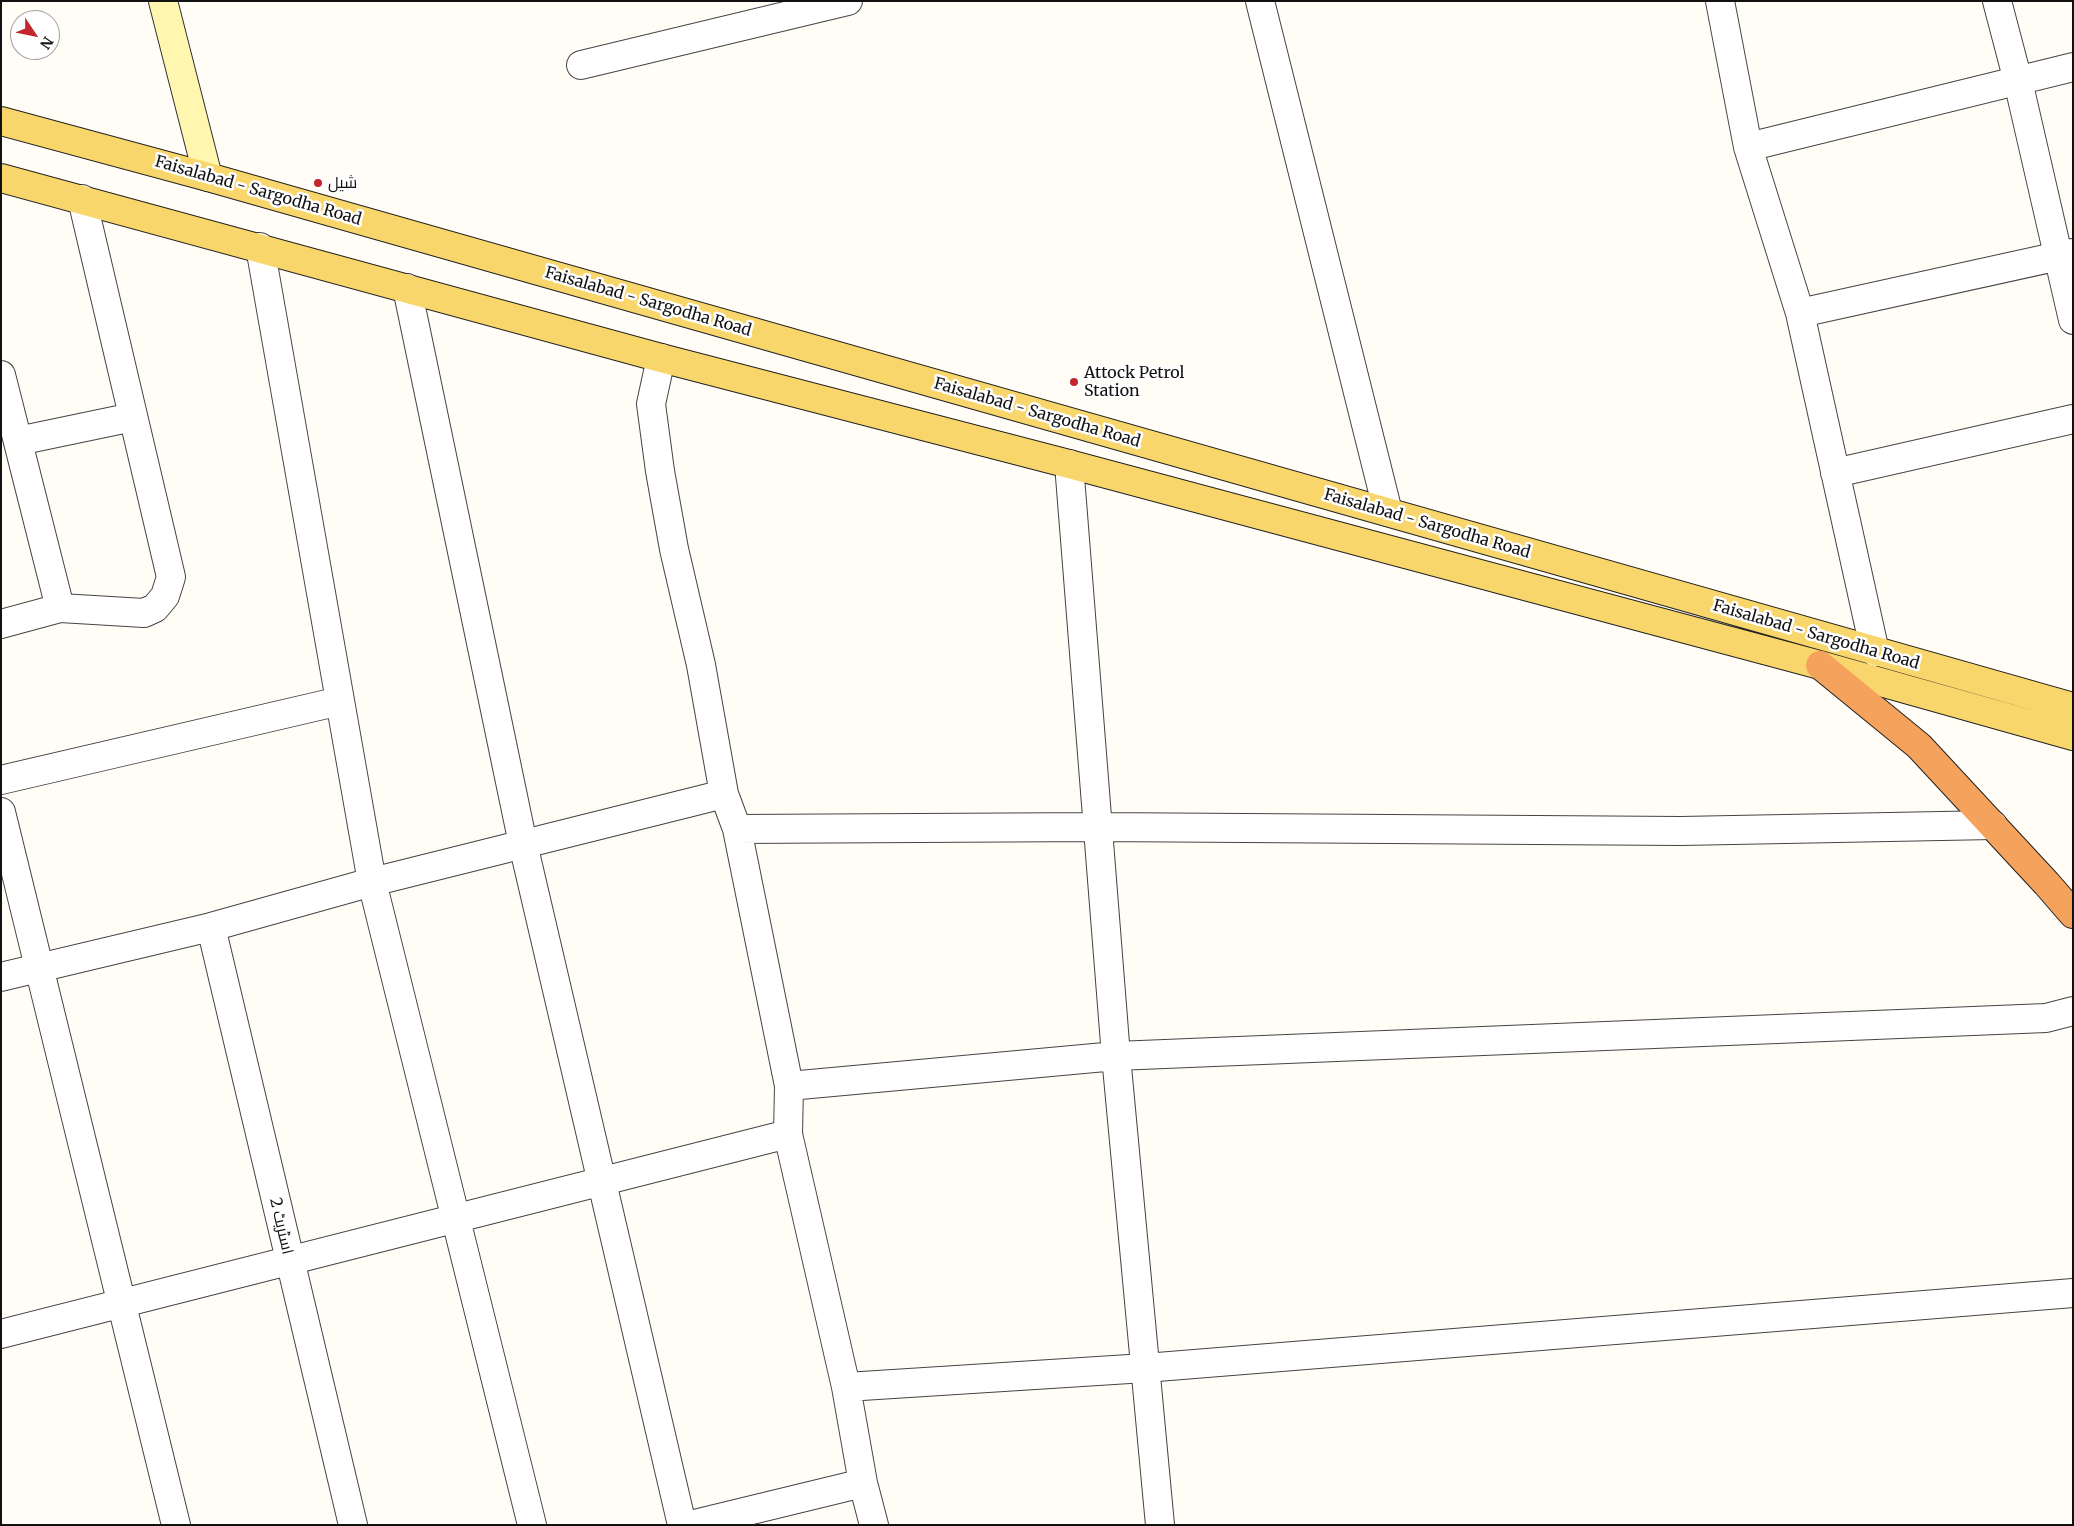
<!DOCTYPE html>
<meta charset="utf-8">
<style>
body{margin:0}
#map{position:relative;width:2074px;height:1526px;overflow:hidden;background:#fffdf5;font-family:Merriweather,serif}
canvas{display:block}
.frame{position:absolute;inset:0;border:2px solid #111;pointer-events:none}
.north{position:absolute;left:10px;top:10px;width:50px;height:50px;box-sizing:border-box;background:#fff;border:1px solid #a0a0a0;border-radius:50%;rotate:124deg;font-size:14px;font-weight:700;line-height:20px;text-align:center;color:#111}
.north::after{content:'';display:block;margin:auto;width:18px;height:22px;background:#c4262e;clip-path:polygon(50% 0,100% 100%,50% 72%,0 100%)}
</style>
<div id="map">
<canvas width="2074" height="1526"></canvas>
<div class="frame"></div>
<div class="north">N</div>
</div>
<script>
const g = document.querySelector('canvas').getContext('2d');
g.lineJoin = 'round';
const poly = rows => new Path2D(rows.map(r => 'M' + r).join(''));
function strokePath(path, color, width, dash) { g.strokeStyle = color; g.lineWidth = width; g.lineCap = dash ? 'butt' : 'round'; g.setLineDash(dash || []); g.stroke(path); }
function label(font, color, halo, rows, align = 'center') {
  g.font = font + ' Merriweather,Cairo,serif'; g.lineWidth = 5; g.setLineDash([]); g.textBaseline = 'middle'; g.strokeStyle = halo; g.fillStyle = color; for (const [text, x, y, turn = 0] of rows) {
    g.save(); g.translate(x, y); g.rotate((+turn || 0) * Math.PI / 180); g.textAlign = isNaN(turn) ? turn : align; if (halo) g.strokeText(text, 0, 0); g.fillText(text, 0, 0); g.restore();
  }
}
const street = poly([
 [1260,1,1388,512],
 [1720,1,1748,147,1800,313,1875,652],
 [1997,1,2018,81,2073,320],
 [581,65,848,1],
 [1748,147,2073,67],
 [260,247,372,882,532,1525],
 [407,288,523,844,682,1525],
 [1800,313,2073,253],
 [661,358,651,404,660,471,674,549,701,665,724,794,737,829,789,1086,788,1134,846,1387,863,1483,874,1525],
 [1,375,60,608],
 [18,441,133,417],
 [1069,464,1116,1056,1160,1525],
 [1835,473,2073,419],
 [1,624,60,608,144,613,155,608,165,596,171,577,82,199],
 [1,780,340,701],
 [1,812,176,1525],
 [737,829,1098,827,1681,831,1993,825],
 [211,927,353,1525],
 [1,977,211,927,372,882,724,794],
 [789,1086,1116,1056,2046,1018,2073,1011],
 [1,1334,788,1134],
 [846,1387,1145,1368,2073,1293],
 [690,1525,863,1483]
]);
const secondary = poly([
 [163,1,208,177]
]);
const primary = poly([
 [1,121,208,177,2073,707],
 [1,178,661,358,1069,464,1820,665,2073,736]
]);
const highway = poly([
 [1820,665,1919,746,2047,884,2073,914]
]);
const markers = [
 [318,183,5,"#c4262e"],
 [1074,382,5,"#c4262e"]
];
const poiNames = [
 ["شیل",328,183],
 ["Attock Petrol",1084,373],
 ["Station",1084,391]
];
const streetNames = [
 ["Faisalabad - Sargodha Road",258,191,16],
 ["Faisalabad - Sargodha Road",648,302,16],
 ["Faisalabad - Sargodha Road",1037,413,16],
 ["Faisalabad - Sargodha Road",1427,524,16],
 ["Faisalabad - Sargodha Road",1816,635,16],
 ["اسٹریٹ 2",281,1226,77]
];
strokePath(street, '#444', 30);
strokePath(secondary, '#333', 30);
strokePath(primary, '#222', 30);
strokePath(highway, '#222', 30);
strokePath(street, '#fff', 28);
strokePath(secondary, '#fff6b0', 28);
strokePath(primary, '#f9d66b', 28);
strokePath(highway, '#f5a25d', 28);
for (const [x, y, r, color] of markers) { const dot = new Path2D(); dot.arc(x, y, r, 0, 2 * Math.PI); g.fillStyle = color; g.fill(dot); strokePath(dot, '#fff', 2); }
label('16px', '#111', '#fff', poiNames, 'left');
label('16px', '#111', '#fff', streetNames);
</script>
